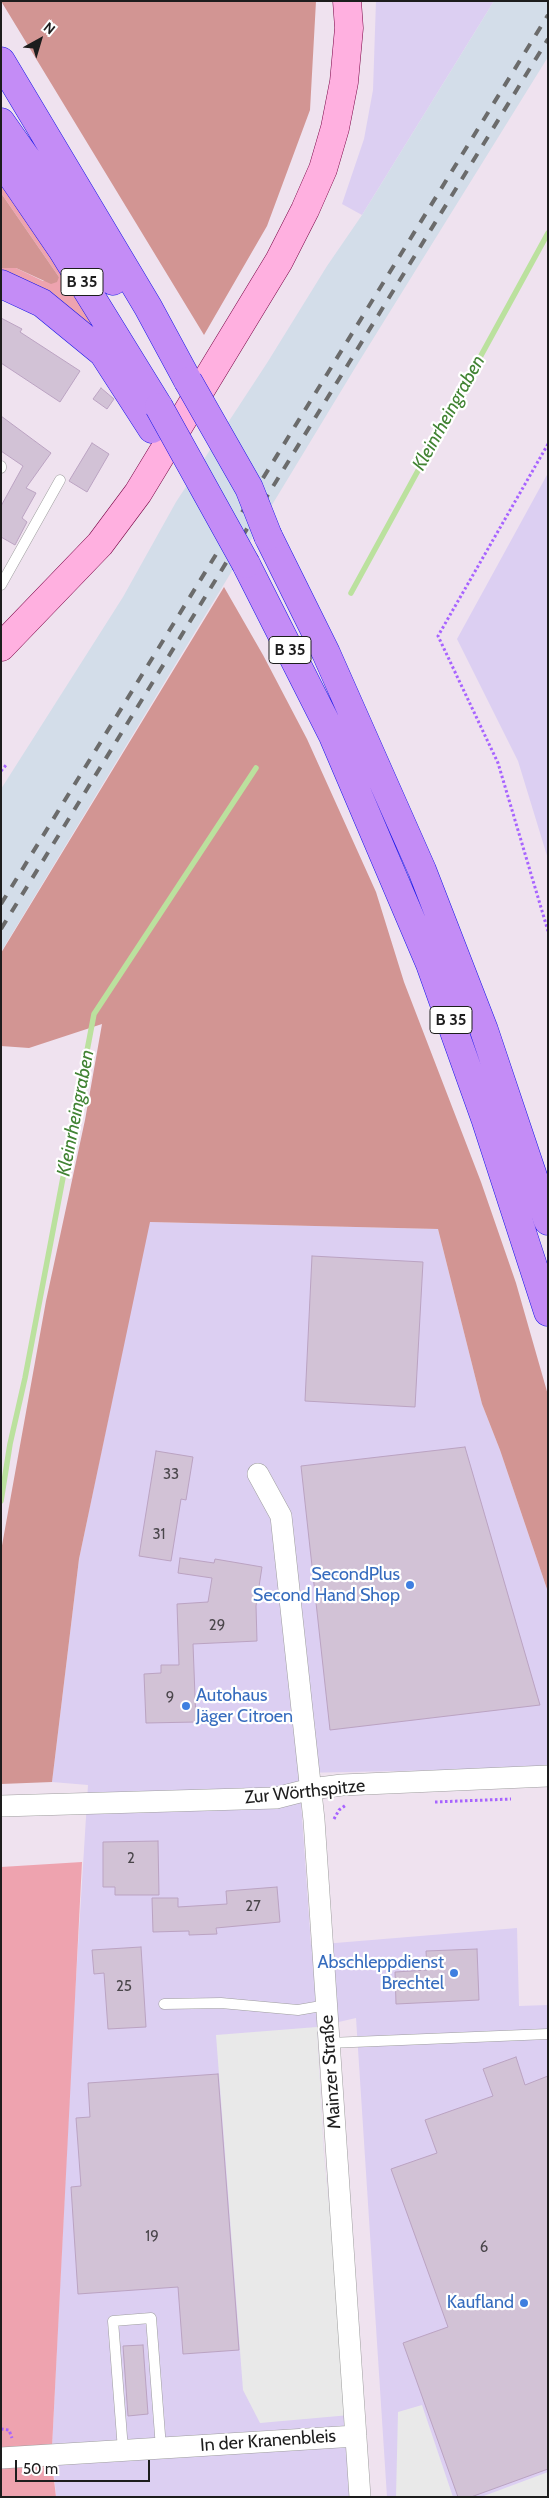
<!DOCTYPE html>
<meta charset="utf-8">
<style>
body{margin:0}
#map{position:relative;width:549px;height:2498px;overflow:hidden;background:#efe2ef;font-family:Cabin,sans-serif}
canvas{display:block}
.frame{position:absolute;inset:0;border:2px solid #1d1d1d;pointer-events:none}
.north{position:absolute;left:15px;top:15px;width:50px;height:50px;-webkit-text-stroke:4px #fff;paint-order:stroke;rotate:39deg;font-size:14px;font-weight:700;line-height:20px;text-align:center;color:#1d1d1d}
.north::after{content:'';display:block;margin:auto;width:18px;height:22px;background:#1d1d1d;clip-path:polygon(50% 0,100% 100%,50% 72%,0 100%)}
.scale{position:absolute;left:15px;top:2460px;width:135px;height:22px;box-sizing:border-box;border:2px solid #1d1d1d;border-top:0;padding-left:6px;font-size:15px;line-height:18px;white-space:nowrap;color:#1d1d1d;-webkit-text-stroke:4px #fff;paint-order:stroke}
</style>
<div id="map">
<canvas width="549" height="2498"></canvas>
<div class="frame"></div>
<div class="north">N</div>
<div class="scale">50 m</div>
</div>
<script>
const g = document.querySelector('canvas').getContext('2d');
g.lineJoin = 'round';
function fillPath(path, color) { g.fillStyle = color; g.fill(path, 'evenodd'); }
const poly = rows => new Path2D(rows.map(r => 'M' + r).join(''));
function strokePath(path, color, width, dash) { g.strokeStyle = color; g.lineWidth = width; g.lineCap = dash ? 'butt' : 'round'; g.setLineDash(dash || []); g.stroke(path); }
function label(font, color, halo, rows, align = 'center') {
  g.font = font + ' Cabin,sans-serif'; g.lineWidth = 4.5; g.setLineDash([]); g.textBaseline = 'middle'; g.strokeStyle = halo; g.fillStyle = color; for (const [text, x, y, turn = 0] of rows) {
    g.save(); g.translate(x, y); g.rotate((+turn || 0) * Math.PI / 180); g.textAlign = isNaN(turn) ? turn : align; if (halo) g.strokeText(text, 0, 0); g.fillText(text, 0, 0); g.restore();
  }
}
const commercial = poly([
 [376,1,494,1,362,215,342,204,364,139,373,90],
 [548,473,548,859,518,761,457,639],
 [149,1222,438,1229,482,1404,500,1450,548,1592,548,1768,299,1773,311,1945,517,1928,519,2006,548,2005,548,2497,387,2497,356,2018,317,2027,324,2154,349,2405,356,2497,56,2497,52,2447,72,2043,88,1785,52,1782,79,1559]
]);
const industrial = poly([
 [494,1,548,1,548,57,355,368,1,952,1,789,123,597,176,502,267,363,327,266,362,215]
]);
const grass = poly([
 [1,181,107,343,1,275,1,268,16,268,43,281,59,277,1,193],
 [82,1862,52,2447,1,2448,1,1867],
 [52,2463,56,2497,1,2497,1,2467]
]);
const forest = poly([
 [1,1,316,1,310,110,267,226,204,335],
 [1,193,59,277,57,282,51,284,16,268,1,268],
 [224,587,263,655,307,739,376,892,404,982,481,1182,516,1283,548,1395,548,1592,500,1450,482,1404,438,1229,150,1222,79,1559,52,1782,1,1784,1,1551,46,1301,85,1120,102,1024,29,1048,1,1046,1,953]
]);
const parking = poly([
 [317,2027,324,2154,350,2415,260,2423,243,2390,216,2035],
 [422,2405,453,2497,396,2497,398,2412],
 [548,2472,548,2497,481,2497]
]);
const stream = poly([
 [351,593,548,233],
 [1,1501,10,1444,25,1378,94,1014,256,768]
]);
const building = poly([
 [1,318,22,329,20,332,80,371,60,402,1,363,1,318],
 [101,388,114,399,107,409,93,399,101,388],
 [1,416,51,453,26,488,36,493,22,518,27,522,15,545,1,537,1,506,23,466,1,451,1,416],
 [92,443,109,454,87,492,69,481,92,443],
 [312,1256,423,1262,415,1407,305,1401,312,1256],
 [465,1447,540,1705,330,1730,301,1466,465,1447],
 [156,1451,193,1457,186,1500,181,1499,171,1561,139,1556,156,1451],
 [180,1558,214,1563,215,1559,262,1567,256,1606,257,1641,193,1644,196,1722,146,1723,144,1674,161,1673,161,1665,179,1665,177,1604,208,1602,212,1578,178,1573,180,1558],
 [158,1841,159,1895,115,1895,115,1887,103,1887,103,1842,158,1841],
 [277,1887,280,1922,216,1928,217,1934,189,1935,189,1931,153,1932,152,1898,178,1898,178,1907,227,1904,226,1891,277,1887],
 [141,1947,146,2027,108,2029,104,1973,94,1974,92,1950,141,1947],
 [477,1949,479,2000,396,2004,395,1972,427,1970,426,1951,477,1949],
 [516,2057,525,2085,548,2076,548,2469,471,2497,458,2497,403,2343,448,2327,391,2169,437,2153,425,2120,493,2096,483,2069,516,2057],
 [218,2074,239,2350,183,2354,178,2287,78,2294,71,2187,81,2186,76,2118,90,2117,88,2083,218,2074],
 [143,2345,148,2414,128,2416,123,2346,143,2345]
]);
const path = poly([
 [548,444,438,636,498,763,548,931],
 [1,771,7,764],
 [435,1802,511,1799],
 [334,1819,339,1810,346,1805],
 [1,2429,9,2430,12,2438]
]);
const service = poly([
 [1,466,1,468],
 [1,585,60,480],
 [164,2004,221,2003,298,2010,327,2005],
 [329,2043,548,2034],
 [123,2450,113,2321,151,2318,161,2448]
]);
const minor = poly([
 [258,1474,281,1516,314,1820,360,2497],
 [1,1806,276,1798,311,1789,342,1785,548,1776],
 [1,2458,356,2436]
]);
const secondary = poly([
 [1,647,100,544,138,493,279,261,305,210,323,169,335,128,344,82,349,28,347,1]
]);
const trunk = poly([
 [1,61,148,307,188,381],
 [1,122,113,281],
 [1,160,61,248,159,407],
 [1,284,42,303,103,353,152,429],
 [268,536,326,653,422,870,484,1030,548,1221],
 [246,564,333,736,430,964,485,1118,548,1312]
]);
const rail = poly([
 [1,904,548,15],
 [1,929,548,39]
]);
const trunkBridge = poly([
 [188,381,249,488,268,536],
 [159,407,246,564]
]);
const markers = [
 [410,1585,5,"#3f7fe0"],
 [186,1706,5,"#3f7fe0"],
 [454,1973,5,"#3f7fe0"],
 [524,2303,5,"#3f7fe0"]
];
const numberNames = [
 ["33",171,1475],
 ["31",159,1535],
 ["29",217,1626],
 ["9",170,1698],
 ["2",131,1859],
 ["27",253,1907],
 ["25",124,1987],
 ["19",152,2237],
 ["6",484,2248]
];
const shields = [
 [82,282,42],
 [290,650,42],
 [451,1020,42]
];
const shieldNames = [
 ["B 35",82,282],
 ["B 35",290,650],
 ["B 35",451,1020]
];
const shopNames = [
 ["SecondPlus",400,1575],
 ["Second Hand Shop",400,1596],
 ["Autohaus",196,1696,"left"],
 ["Jäger Citroen",196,1717,"left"],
 ["Abschleppdienst",444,1963],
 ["Brechtel",444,1984],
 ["Kaufland",514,2303]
];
const streetNames = [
 ["Zur Wörthspitze",305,1792,-6],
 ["Mainzer Straße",331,2072,-94],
 ["In der Kranenbleis",268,2441,-4]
];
const waterNames = [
 ["Kleinrheingraben",449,413,-61],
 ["Kleinrheingraben",76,1113,-79]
];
fillPath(commercial, '#dccff2');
fillPath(industrial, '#d3dde9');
fillPath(grass, '#eea3af');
fillPath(forest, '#d29593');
fillPath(parking, '#e9e9e9');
strokePath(stream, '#bbe19e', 5.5);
fillPath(building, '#d2c2d6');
strokePath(building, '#bba3c2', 1);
strokePath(service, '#9e9e9e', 11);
strokePath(minor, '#9e9e9e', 22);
strokePath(secondary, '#780043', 29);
strokePath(trunk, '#1517e7', 29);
strokePath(path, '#a763ff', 3, [2.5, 2.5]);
strokePath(service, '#fff', 10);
strokePath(minor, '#fff', 21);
strokePath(secondary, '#ffb0e0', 28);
strokePath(trunk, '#c48cf6', 28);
strokePath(rail, '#6b6b6b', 4, [10, 10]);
strokePath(trunkBridge, '#1517e7', 29, []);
strokePath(trunkBridge, '#c48cf6', 28);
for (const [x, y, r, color] of markers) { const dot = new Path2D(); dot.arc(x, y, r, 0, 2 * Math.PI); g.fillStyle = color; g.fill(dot); strokePath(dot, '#fff', 2); }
label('15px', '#4a464b', null, numberNames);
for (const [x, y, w] of shields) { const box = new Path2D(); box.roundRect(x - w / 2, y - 13.5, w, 27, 4); g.fillStyle = '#fff'; g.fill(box); strokePath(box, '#1d1d1d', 1); }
label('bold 16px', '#1d1d1d', null, shieldNames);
label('18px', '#366cbe', '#fff', shopNames, 'right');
label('18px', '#1d1d1d', '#fff', streetNames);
label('italic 19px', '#418333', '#fff', waterNames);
</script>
